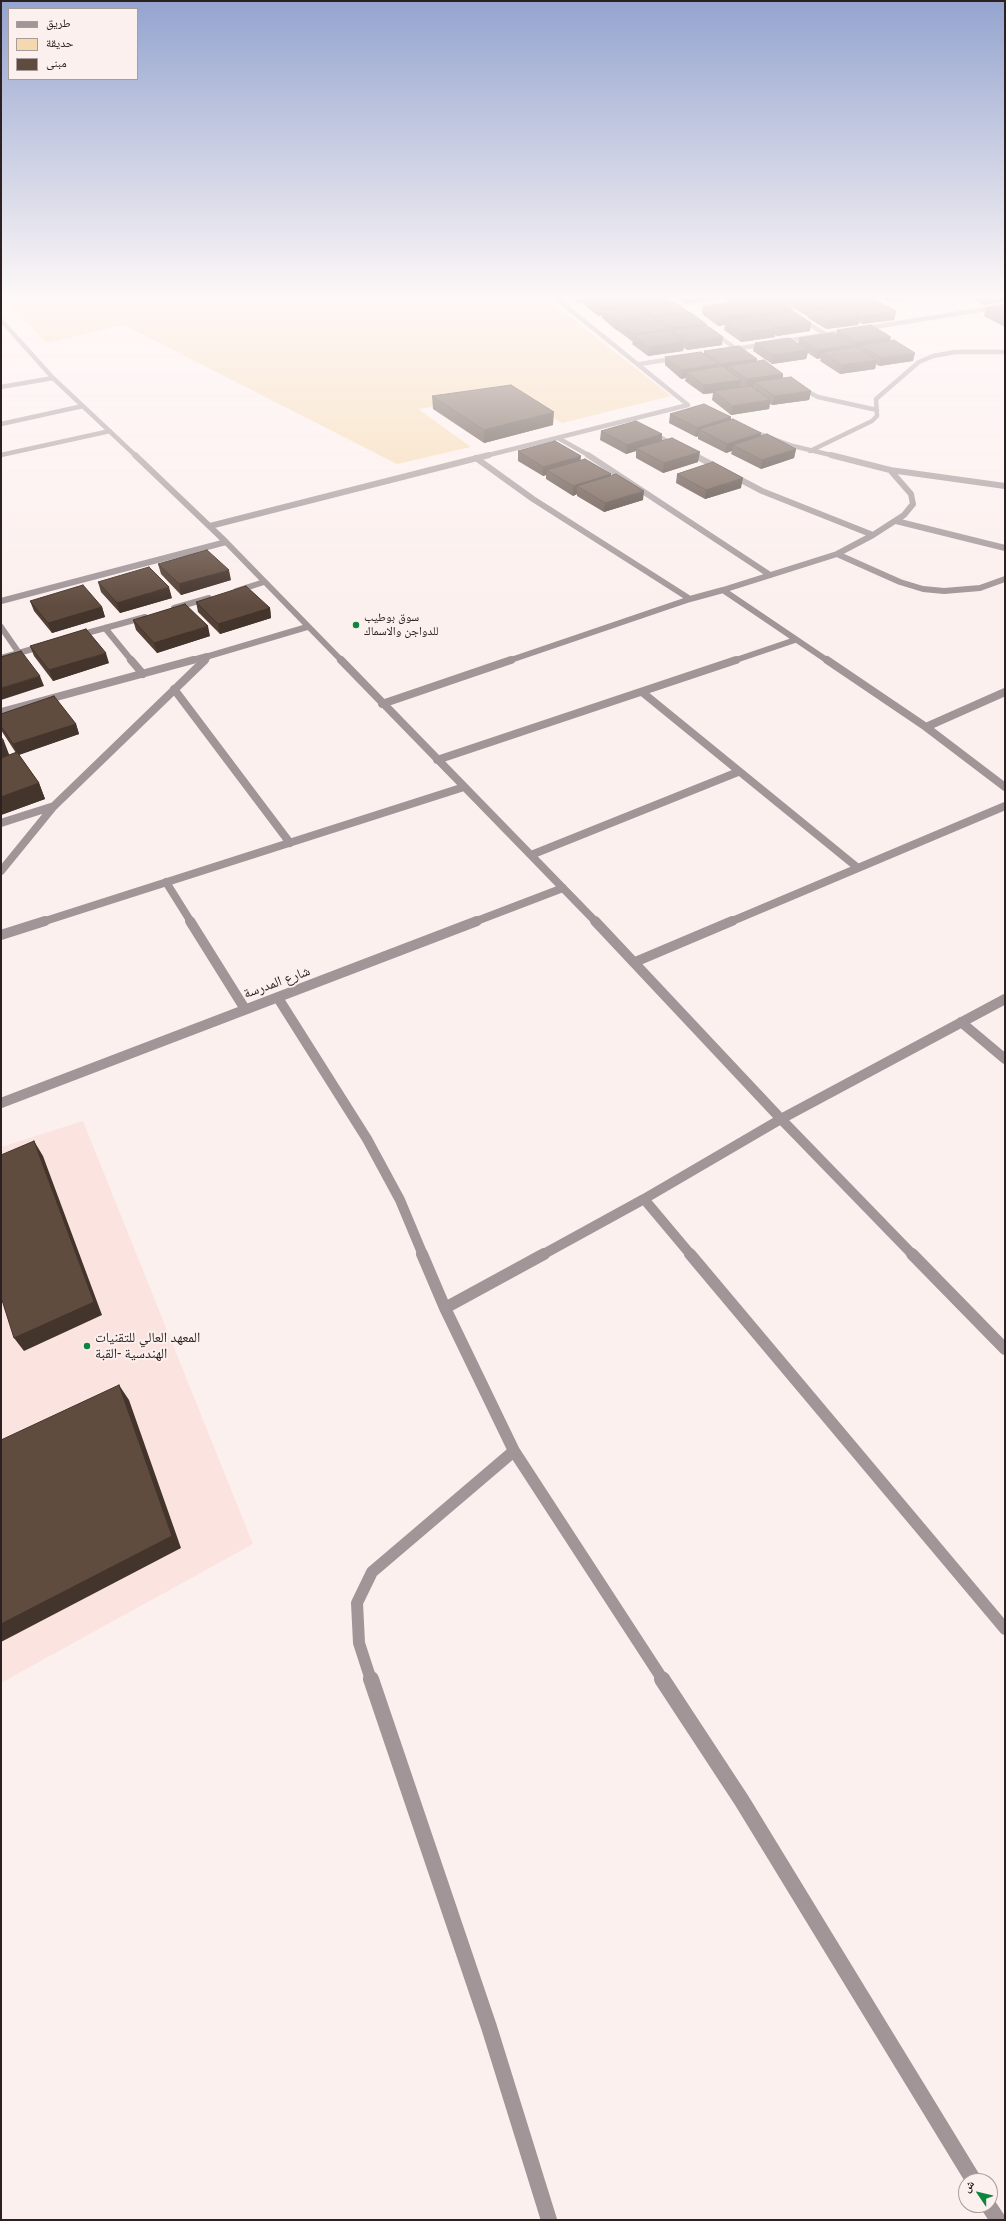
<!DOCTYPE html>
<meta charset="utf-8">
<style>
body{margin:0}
#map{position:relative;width:1006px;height:2221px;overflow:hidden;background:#fcf0ee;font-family:Roboto,"Noto Naskh Arabic",sans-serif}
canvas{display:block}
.frame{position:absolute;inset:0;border:2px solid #2c2120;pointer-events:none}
.legend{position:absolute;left:8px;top:8px;width:130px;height:72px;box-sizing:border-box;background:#fcf0ee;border:1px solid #a99d9c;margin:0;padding:5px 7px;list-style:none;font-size:12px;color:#2c2120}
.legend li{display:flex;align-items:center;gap:8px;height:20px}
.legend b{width:20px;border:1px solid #a99d9c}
.north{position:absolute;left:958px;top:2173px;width:40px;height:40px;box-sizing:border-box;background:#fcf0ee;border:1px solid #a99d9c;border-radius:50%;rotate:305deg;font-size:11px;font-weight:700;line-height:16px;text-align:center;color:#2c2120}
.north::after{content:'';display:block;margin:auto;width:14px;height:18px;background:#0d853e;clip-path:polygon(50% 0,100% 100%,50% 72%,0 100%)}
</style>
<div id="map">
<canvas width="1006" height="2221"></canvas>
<div class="frame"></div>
<ul class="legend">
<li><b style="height:5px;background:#a19597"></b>طريق</li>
<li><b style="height:11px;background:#f5d8ae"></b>حديقة</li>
<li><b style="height:11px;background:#604b3f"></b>مبنى</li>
</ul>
<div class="north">ش</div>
</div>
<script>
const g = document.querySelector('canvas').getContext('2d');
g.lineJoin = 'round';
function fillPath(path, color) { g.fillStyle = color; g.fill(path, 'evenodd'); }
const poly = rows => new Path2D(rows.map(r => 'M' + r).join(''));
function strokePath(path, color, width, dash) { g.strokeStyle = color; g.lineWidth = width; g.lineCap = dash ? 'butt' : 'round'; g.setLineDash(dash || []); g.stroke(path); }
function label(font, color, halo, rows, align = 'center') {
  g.font = font + ' Roboto,"Noto Naskh Arabic",sans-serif'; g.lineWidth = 4; g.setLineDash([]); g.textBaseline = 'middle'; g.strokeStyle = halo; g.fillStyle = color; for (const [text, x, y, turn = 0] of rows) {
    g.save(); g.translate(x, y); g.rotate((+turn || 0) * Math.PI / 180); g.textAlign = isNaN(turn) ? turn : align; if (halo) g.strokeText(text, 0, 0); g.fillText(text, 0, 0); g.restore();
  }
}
const built = poly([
 [83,1121,253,1544,1,1683,1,1147]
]);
const green = poly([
 [1,295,542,295,671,396,562,423,513,394,418,409,471,447,397,464,124,325,46,343]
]);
const streetFar5 = poly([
 [801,319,825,334],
 [1,320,53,378,136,456],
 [713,332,739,351],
 [729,350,1005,306],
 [640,364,677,358],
 [1,387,53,378],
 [799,387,818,397,877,410],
 [1,424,83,406],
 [749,430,793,446,835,456],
 [650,432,696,456],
 [558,438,590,456],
 [810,451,872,421,877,416,876,399,919,362,933,356,955,352,1005,352],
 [1,455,110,431],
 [485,456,688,405,552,295]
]);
const streetFar4 = poly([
 [135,455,226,542,342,661],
 [588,455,770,575],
 [694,455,762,491,873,535],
 [831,455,890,470,1005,486],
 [476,458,533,499,690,599],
 [896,521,1005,548],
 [210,526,489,455],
 [837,554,900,582,923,589,944,591,980,588,1005,579],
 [723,590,837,554,873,535,904,515,913,504,911,494,890,470],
 [236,591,264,582],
 [1,601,226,542],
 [174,608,209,598],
 [1,627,19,653],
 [105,628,132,661],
 [76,636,145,617],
 [1,658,43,646],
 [189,661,207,656],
 [204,661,209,656,307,627],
 [508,661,690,599,723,590,828,661],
 [733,661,795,640]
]);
const streetFar3 = poly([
 [131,660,143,674],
 [341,660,596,922],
 [827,660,926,727,1005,787],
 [174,689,290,843],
 [642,692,858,868],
 [382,704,511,660],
 [1,712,193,660],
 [926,727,1005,692],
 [437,760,736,660],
 [1,823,54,806,205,660],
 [531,855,738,772],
 [1,871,54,806],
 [166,882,191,922],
 [42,922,464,787],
 [474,922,563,888],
 [730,922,1005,806]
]);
const streetFar2 = poly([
 [190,921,245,1009],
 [595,921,781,1119,913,1255],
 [1,935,45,921],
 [635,962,732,921],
 [278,998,367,1139,400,1200,423,1255],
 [961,1022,1005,1059],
 [1,1103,477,921],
 [644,1199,691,1255],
 [542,1255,644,1199,781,1119,1005,999]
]);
const streetFar1 = poly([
 [690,1254,1005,1629],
 [912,1254,1005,1349],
 [445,1308,544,1254],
 [514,1451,663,1680],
 [371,1680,359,1643,357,1603,372,1572,514,1451,445,1308,422,1254]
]);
const street = poly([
 [371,1679,489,2027,549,2220],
 [662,1679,742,1801,974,2181],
 [988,2205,998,2220]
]);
const wall = poly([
 [570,295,664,295,668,301,688,312,706,324,706,325,722,345,687,350,684,348,683,351,648,356,632,344,633,342,617,330,616,330,602,318,602,315,598,316,584,305,584,302,579,303],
 [672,295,716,295,716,299,684,304],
 [719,295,772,295,792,311,811,323,810,331,777,336,775,335,775,337,741,342,724,330,725,325,718,326,702,314,703,306,730,302,725,299,725,298,723,298],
 [773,295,870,295,875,300,896,311,894,320,862,324,859,322,858,325,826,329,808,318,808,316,807,316,789,305,790,304,787,304],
 [877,295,933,295,921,297,919,296,919,297,888,302],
 [964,295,1005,295,983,305],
 [1005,305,1005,327,984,316,986,308],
 [837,330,890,341,913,361,879,366,876,364,875,369,840,374,820,361,821,358,817,359,808,353,806,359,772,364,753,351,755,343,798,344,799,338,836,335],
 [704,351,757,359,757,362,783,374,783,378,811,391,809,400,772,405,770,404,769,409,731,415,712,400,713,393,703,394,685,381,686,378,681,379,665,365,665,357,704,353],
 [432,396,553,425,484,443,433,409],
 [670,414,731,417,731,420,761,436,796,449,794,458,761,469,731,454,732,451,726,453,698,439,698,436,696,437,669,423],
 [601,431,662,434,662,441,698,462,663,473,636,458,636,451,626,454,600,440],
 [518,451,580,460,611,474,611,476,643,500,604,512,577,496,577,494,573,496,546,479,546,475,543,476,518,461],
 [677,474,741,488,705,499,676,483],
 [158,564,231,580,181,595,161,574],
 [98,582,172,598,120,613,101,592],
 [30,601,102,607,105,617,52,633,34,611],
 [196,602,270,608,271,618,220,634,198,612],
 [133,620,210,636,157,653,136,630],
 [30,646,109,663,53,681,34,656],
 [1,714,76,724,79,734,19,755,39,783,45,799,1,815,1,737,9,755,16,753,1,730]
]);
const shadedWall = poly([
 [580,295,613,295,584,297,584,302,579,303],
 [684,295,716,295,716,299,684,304],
 [723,295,726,295,725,298,723,298],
 [819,295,791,297,790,304,787,304,788,296],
 [889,295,919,295,919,297,888,302],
 [922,295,933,295,921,297],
 [998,295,1005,295,1005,302,983,305,986,297],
 [775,297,773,305,743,302,742,309,741,310,742,301],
 [668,298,668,306,639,305,639,310,635,311,635,302],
 [875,299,874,307,845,305,843,311,842,311,844,303],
 [632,303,631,311,602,310,602,315,598,316,598,307],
 [841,303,839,312,809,310,808,316,807,316,808,308],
 [793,309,791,317,760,316,760,321,759,321,760,313],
 [896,311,894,320,862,324,863,316],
 [688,312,687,320,656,317,655,324,653,324,654,316],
 [752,313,751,321,725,321,725,325,718,326,719,317],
 [860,316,858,325,826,329,827,321],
 [651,317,650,325,618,322,617,330,616,330,616,321],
 [811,323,810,331,777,336,778,327],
 [706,324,705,332,672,330,671,337,672,328],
 [776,328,775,337,741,342,742,333],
 [668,329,667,337,633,335,633,342,633,334],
 [723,337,722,345,687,350,688,342],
 [891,337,889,346,861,345,860,350,855,351,857,342],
 [684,342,683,351,648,356,649,347],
 [853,345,851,354,822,352,821,358,817,359,818,350],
 [808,350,806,359,772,364,773,355],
 [915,353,913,361,879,366,881,358],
 [757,359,756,368,728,366,728,372,720,373,721,364],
 [877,360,875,369,840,374,842,365],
 [719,364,718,373,686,372,686,378,681,379,682,370],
 [783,374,782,383,754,382,753,387,746,388,747,379],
 [741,380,740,389,713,391,713,393,703,394,704,385],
 [811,391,809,400,772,405,774,396],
 [770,400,769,409,731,415,732,406],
 [554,412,553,425,484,443,484,430],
 [731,417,730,427,699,429,698,436,696,437,697,428],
 [761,433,760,443,733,445,732,451,726,453,727,444],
 [662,434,661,444,636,448,636,451,626,454,627,445],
 [796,449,794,458,761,469,762,460],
 [700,452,698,462,663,473,664,463],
 [581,456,580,465,547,470,546,475,543,476,543,467],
 [611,474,611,484,577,486,577,494,573,496,573,486],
 [743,478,741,488,705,499,706,490],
 [644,491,643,500,604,512,605,503],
 [229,570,231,580,181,595,179,584],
 [169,587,172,598,120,613,117,603],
 [102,607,105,617,52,633,48,623],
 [270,608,271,618,220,634,218,624],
 [208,626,210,636,157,653,154,643],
 [106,653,109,663,53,681,49,670],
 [40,676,44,686,1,700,1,688],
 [76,724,79,734,18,755,13,744],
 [4,741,10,757,1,760,1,742],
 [39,783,45,799,1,815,1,797],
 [34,1141,43,1156,102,1315,24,1351,14,1338],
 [119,1385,129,1400,181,1548,1,1642,1,1624]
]);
const building = poly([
 [594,295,622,295,632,303,598,307,584,297,594,295],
 [626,295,664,295,668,298,635,302,626,295],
 [733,295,772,295,775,297,742,301,733,295],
 [803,295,827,295,841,303,808,308,791,297,803,295],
 [831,295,870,295,875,299,844,303,831,295],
 [982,295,998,295,986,297,982,295],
 [776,298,793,309,760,313,743,302,776,298],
 [876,300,896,311,863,316,845,305,876,300],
 [673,301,688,312,654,316,639,305,673,301],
 [735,302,752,313,719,317,703,306,735,302],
 [841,305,860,316,827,321,809,310,841,305],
 [1005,305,1005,318,986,308,1005,305],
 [636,306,651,317,616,321,602,310,636,306],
 [793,311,811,323,778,327,760,316,793,311],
 [690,312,706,324,672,328,656,317,690,312],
 [652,317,668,329,633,334,618,322,652,317],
 [759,317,776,328,742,333,725,321,759,317],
 [706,325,723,337,688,342,672,330,706,325],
 [871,325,891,337,857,342,837,330,871,325],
 [668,330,684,342,649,347,633,335,668,330],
 [833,333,853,345,818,350,799,338,833,333],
 [789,338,808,350,773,355,755,343,789,338],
 [894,340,915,353,881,358,861,345,894,340],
 [739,346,757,359,721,364,704,351,739,346],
 [856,347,877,360,842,365,822,352,856,347],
 [701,352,719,364,682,370,665,357,701,352],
 [764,360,783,374,747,379,728,366,764,360],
 [723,366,741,380,704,385,686,372,723,366],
 [791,377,811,391,774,396,754,382,791,377],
 [511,385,554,412,484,430,432,396,511,385],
 [751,386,770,400,732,406,713,391,751,386],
 [704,404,731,417,697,428,670,414,704,404],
 [733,419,761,433,727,444,699,429,733,419],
 [636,421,662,434,627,445,601,431,636,421],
 [767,434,796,449,762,460,733,445,767,434],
 [672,438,700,452,664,463,636,448,672,438],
 [555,441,581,456,543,467,518,451,555,441],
 [585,459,611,474,573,486,547,470,585,459],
 [713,462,743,478,706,490,677,474,713,462],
 [616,474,644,491,605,503,577,486,616,474],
 [207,550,229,570,179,584,158,564,207,550],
 [149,567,169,587,117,603,98,582,149,567],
 [83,585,102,607,48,623,30,601,83,585],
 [246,586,270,608,218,624,196,602,246,586],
 [185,604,208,626,154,643,133,620,185,604],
 [86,629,106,653,49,670,30,646,86,629],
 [21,651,40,676,1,688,1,657,21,651],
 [54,696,76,724,13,744,1,726,1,714,54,696],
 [1,737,4,741,1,742,1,737],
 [17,752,39,783,1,797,1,758,17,752],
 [34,1141,94,1302,14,1338,1,1297,1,1155,34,1141],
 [119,1385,172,1536,1,1624,1,1440,119,1385]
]);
const markers = [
 [356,625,4,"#0d853e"],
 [87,1346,4,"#0d853e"]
];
const farPoinames = [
 ["سوق بوطيب",364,618],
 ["للدواجن والاسماك",364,632]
];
const streetNames = [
 ["شارع المدرسة",277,983,-20]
];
const poiNames = [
 ["المعهد العالي للتقنيات",95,1338],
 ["الهندسية -القبة",95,1354]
];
fillPath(built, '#fbe3e0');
fillPath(green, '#f5d8ae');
strokePath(streetFar5, '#a19597', 4.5);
strokePath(streetFar4, '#a19597', 6);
strokePath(streetFar3, '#a19597', 8);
strokePath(streetFar2, '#a19597', 10);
strokePath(streetFar1, '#a19597', 12);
strokePath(street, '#a19597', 16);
fillPath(wall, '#534036');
fillPath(shadedWall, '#43342c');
fillPath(building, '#604b3f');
strokePath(building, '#43342c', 1);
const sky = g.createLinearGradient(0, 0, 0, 606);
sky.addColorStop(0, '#94a4cf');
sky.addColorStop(0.49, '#fef8f7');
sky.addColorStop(1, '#fef8f700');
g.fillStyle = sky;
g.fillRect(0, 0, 1006, 606);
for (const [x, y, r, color] of markers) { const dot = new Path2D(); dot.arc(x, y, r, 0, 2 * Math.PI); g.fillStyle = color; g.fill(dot); strokePath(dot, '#fcf0ee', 1.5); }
label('12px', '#2c2120', '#fcf0ee', farPoinames, 'left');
label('14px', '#2c2120', '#fcf0ee', streetNames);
label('14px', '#2c2120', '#fcf0ee', poiNames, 'left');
</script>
